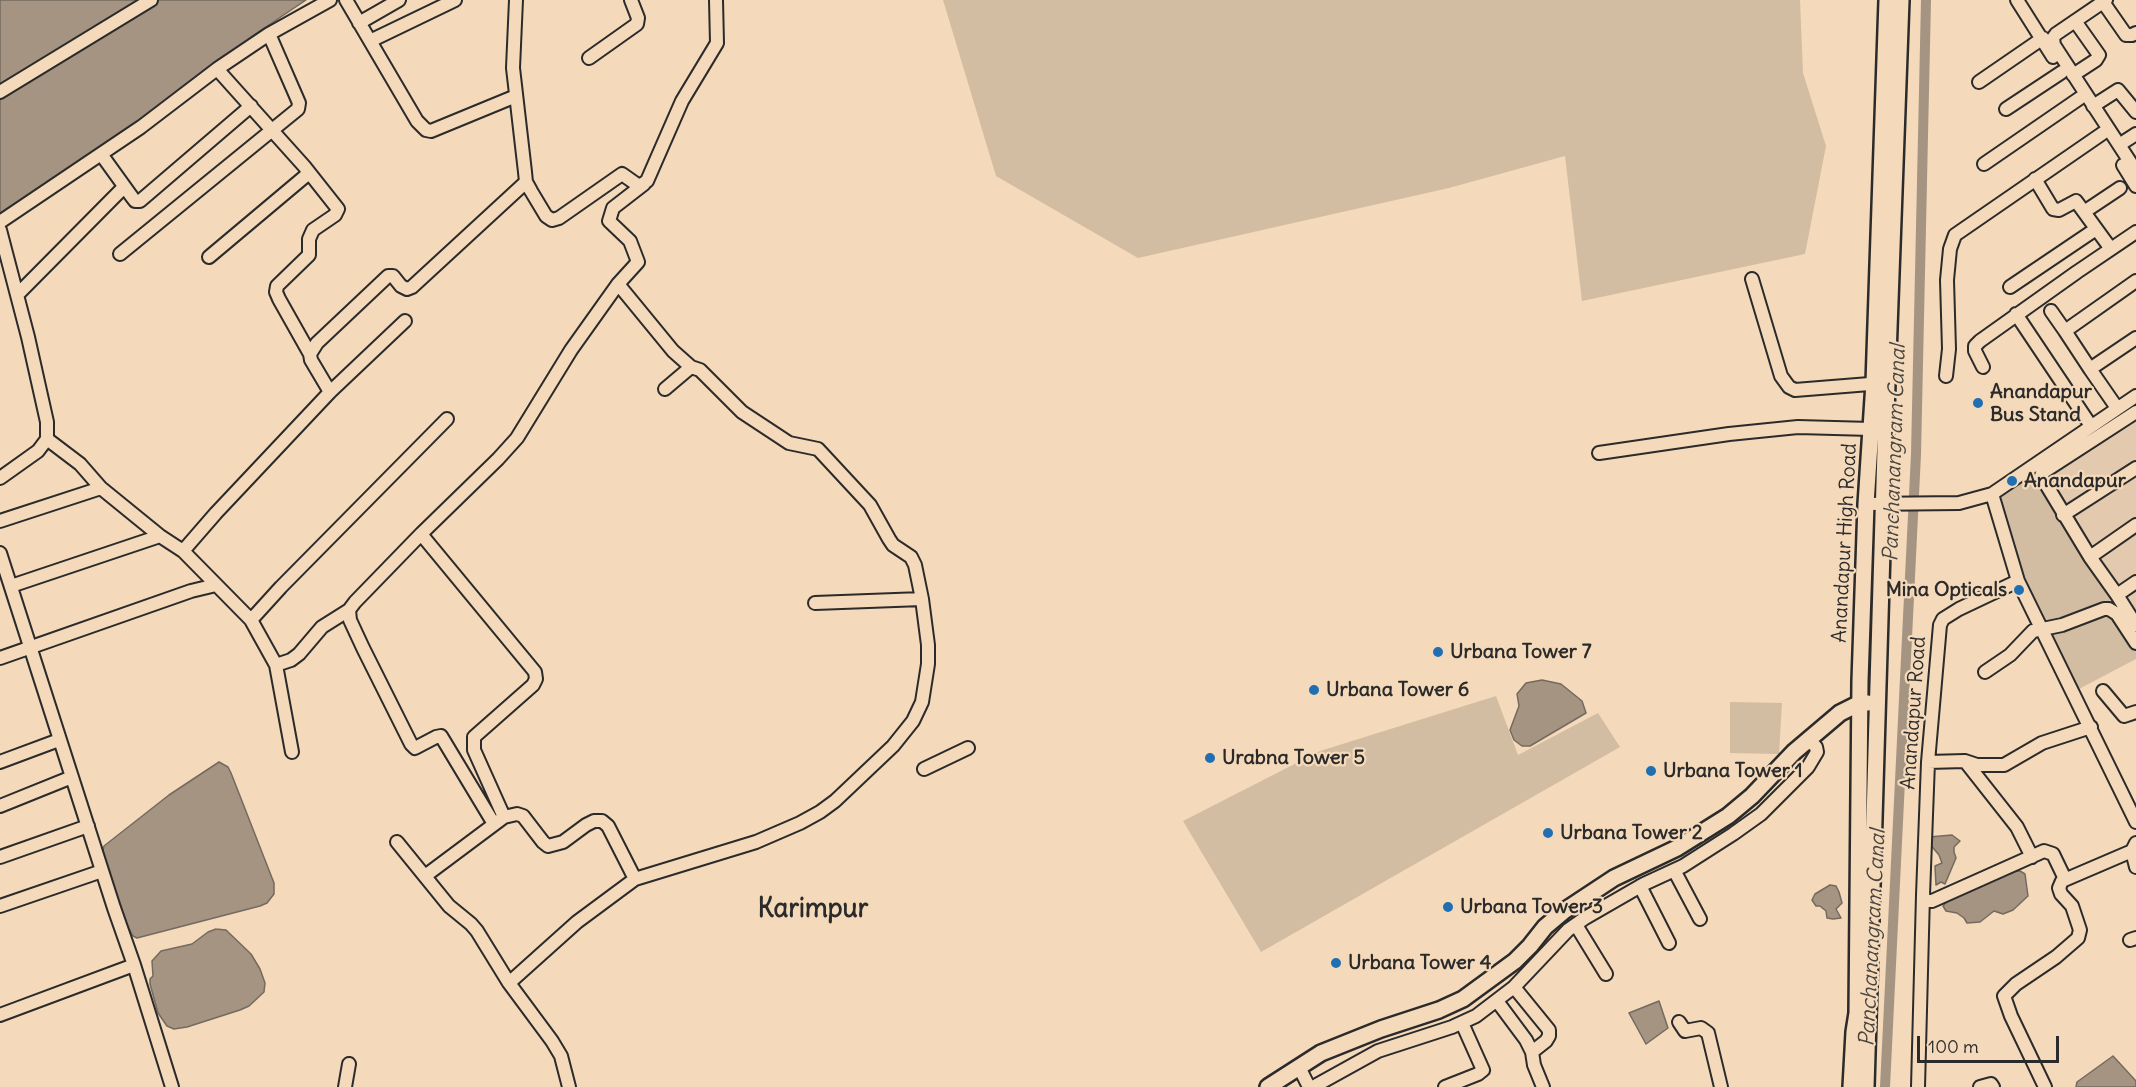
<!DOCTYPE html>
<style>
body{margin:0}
#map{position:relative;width:2136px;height:1087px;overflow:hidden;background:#f4d9ba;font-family:Delius,sans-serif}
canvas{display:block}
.scale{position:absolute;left:1917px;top:1036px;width:142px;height:27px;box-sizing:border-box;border:3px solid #2b2b2b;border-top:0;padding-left:8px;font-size:18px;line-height:21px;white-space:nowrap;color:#2b2b2b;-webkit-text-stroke:4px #f4d9ba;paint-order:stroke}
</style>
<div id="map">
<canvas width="2136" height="1087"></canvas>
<div class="scale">100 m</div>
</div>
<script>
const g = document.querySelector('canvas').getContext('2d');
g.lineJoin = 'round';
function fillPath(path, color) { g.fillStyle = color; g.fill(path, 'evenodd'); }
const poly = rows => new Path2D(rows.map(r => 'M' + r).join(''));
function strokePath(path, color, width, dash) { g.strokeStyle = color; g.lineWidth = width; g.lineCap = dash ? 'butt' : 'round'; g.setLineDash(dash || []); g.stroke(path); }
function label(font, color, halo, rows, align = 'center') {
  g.font = font + ' Delius,sans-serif'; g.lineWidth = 4.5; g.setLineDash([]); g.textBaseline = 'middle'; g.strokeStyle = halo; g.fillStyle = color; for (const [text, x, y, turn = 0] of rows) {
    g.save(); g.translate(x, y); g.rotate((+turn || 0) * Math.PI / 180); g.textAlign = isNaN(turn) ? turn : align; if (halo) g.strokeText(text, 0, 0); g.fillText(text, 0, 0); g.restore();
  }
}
const built = poly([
 [2136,410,2136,628,2043,475]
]);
const green = poly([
 [943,0,1800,0,1803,73,1826,146,1805,254,1582,301,1565,156,1449,188,1138,258,996,176],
 [2035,476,2116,600,2078,616,2049,622,2044,621,2030,597,1995,498],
 [2108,613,2116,620,2136,652,2136,659,2077,690,2050,635],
 [1496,696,1518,755,1598,713,1620,747,1261,952,1183,821,1320,751],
 [1730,702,1782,703,1779,754,1730,753]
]);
const water = poly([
 [0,0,306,0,254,35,219,61,184,92,0,216,0,0],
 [1542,680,1561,684,1582,701,1586,713,1530,746,1522,746,1514,740,1510,730,1519,706,1517,694,1526,683,1542,680],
 [219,762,228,767,231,773,274,883,274,894,267,903,260,906,137,938,133,936,128,927,120,907,102,854,104,846,169,795,219,762],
 [1952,835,1960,841,1954,847,1954,852,1956,858,1945,884,1941,882,1936,885,1935,866,1942,863,1939,855,1929,843,1929,837,1952,835],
 [2020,871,2025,874,2028,896,2013,910,2003,914,1994,911,1980,922,1967,923,1964,918,1957,913,1946,911,1943,906,1949,899,2008,872,2020,871],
 [1830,885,1836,886,1839,892,1842,903,1836,909,1841,918,1833,919,1827,918,1826,911,1820,906,1816,906,1812,900,1815,894,1830,885],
 [216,929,226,930,251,954,260,969,265,983,264,992,249,1006,240,1010,187,1027,174,1029,167,1026,158,1013,150,984,150,979,153,976,152,961,161,951,192,944,208,932,216,929],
 [1659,1001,1668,1028,1646,1044,1629,1013,1659,1001],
 [2113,1056,2136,1081,2136,1087,2076,1087,2077,1082,2113,1056]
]);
const canal = poly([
 [1885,1087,1916,454,1926,0]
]);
const minor = poly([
 [346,0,417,121,426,130,431,131,516,96],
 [516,0,513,68,525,172,526,182,531,191,546,216,552,220,559,218,622,174,639,186,647,181,682,101,717,43,716,0],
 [2017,0,2053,57],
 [2106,0,2056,34,2053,38,2054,45,2136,171],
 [2103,2,2126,35,2132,35,2136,33],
 [359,23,399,0],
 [370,41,455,0],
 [589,58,637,24,638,18,631,0],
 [217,69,304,166,338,209,335,215,313,230,309,239,309,255,277,286,276,292,279,299,310,354],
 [2073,75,2096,60,2099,55,2075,21],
 [1979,82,2043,38],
 [0,92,151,0],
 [2093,106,2118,90,2136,112],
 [2006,109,2062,72],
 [2119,145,2136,134],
 [101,154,132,197,135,201,140,201,251,106],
 [1984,164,2080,98],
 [2123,165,2136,186],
 [2035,179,2053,209,2059,210,2076,201,2111,249],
 [2084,212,2120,188],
 [0,222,141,127,217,69,269,34,330,0],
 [0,230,28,337,47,422,47,439,38,451,0,478],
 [120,254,298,109,299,103,296,96,269,34],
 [209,257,309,173],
 [1752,279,1781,376,1789,387,1795,390,1882,383],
 [2136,281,2065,331,2090,369,2136,338],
 [618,284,673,351,691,367],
 [2010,287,2096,229],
 [17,295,124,187],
 [2051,311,2065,331],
 [2016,314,2091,426],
 [1983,367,1975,351,1975,346,1980,341,2077,272,2136,232],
 [2090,369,2117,408],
 [1946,376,1949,349,1947,280,1950,249,1955,235,2103,133],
 [330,392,311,360,310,354,317,343,388,276,393,276,401,286,407,289,412,287,526,182],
 [2136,412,2042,473,2041,476,2090,557,2117,595,2136,625],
 [47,439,80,464,101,488,160,536,183,551,251,620,276,665,292,752],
 [1599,453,1729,434,1798,427,1871,429],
 [1992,494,2018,581,2136,822],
 [1866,504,1959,503,1992,494,2136,396],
 [2063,515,2136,468],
 [0,521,101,488],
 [421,534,535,672,536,679,533,685,474,737,474,750,504,817],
 [183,551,216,513,330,392,405,321],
 [0,553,114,908,134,965,172,1087],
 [2090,557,2136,525],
 [2018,581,1959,609,1943,619,1940,625,1928,762,1923,895,1925,901,1932,901,2044,851,2053,854,2065,879],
 [11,586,160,536],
 [2117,595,2136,582],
 [815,603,922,599],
 [251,620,281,587,447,419],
 [0,658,191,591,216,585],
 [276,665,291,660,299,654,322,627,349,610],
 [1985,672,2010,655,2033,631,2062,625,2104,609,2109,609,2117,614,2136,643],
 [2103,691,2124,716,2136,712],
 [1965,761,2017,827,2032,857],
 [0,762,59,740],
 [1928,762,1965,761,1977,765,2004,765,2042,743,2091,727],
 [924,769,968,748],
 [0,806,72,777],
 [494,824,441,736,436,737,415,748,411,744,363,648,350,620,349,610,355,602,421,534,498,459,517,438,571,350,618,284,638,262,630,241,609,221,613,208,644,184],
 [397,842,449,906,471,924,477,931,509,983,552,1041,561,1056,569,1087],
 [2132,851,2136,867],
 [0,857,88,826],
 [1674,870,1700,919],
 [425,876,504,817,517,814,523,816,543,842,548,846,563,842,586,825,594,821,602,821,608,826,635,879],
 [1640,886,1669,943],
 [0,906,102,871],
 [1576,925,1606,974],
 [2130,940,2136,938],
 [509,983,577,922,635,879,756,842,800,823,820,812,835,801,893,746,913,721,922,702,928,664,928,645,922,599,915,565,911,557,893,545,889,539,870,505,818,449,789,443,742,412,700,370,691,367,665,389],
 [1514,987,1549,1030,1549,1036,1546,1041,1532,1052,1534,1065,1543,1087],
 [1497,1001,1526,1040,1532,1052],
 [0,1015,134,965],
 [1679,1022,1685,1031,1701,1028,1708,1033,1721,1087],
 [1299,1067,1309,1087],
 [345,1087,349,1064],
 [1313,1087,1378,1051,1452,1027,1476,1016,1514,987,1568,930,1585,918,1644,884,1683,866,1733,834,1761,814,1808,767,1817,752,1816,747,1809,740],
 [1445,1087,1478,1074,1483,1070,1462,1023],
 [1918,1087,1923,895],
 [1980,1087,1991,1084,1993,1087],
 [2045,1087,2011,1016,2004,996,2016,984,2056,957,2078,938,2080,930,2072,906,2061,894,2059,888,2062,881,2132,851,2136,843]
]);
const major = poly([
 [1268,1087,1321,1053,1381,1029,1439,1010,1463,999,1515,961,1530,946,1545,927,1564,911,1614,878,1677,848,1728,816,1752,796,1794,752,1840,713,1860,703,1868,703],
 [1851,1087,1854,1032,1857,1013,1860,681,1866,504,1874,383,1887,0],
 [1866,1087,1887,383,1901,0]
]);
const markers = [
 [1978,403,6,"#1f6fb2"],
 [2012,481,6,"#1f6fb2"],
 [2019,590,6,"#1f6fb2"],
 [1438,652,6,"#1f6fb2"],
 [1314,690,6,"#1f6fb2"],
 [1210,758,6,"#1f6fb2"],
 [1651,771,6,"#1f6fb2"],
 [1548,833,6,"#1f6fb2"],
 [1448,907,6,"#1f6fb2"],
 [1336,963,6,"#1f6fb2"]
];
const poiNames = [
 ["Anandapur",1990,392],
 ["Bus Stand",1990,415],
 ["Anandapur",2024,481],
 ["Mina Opticals",2007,590,"right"],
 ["Urbana Tower 7",1450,652],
 ["Urbana Tower 6",1326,690],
 ["Urabna Tower 5",1222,758],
 ["Urbana Tower 1",1663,771],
 ["Urbana Tower 2",1560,833],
 ["Urbana Tower 3",1460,907],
 ["Urbana Tower 4",1348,963]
];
const streetNames = [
 ["Anandapur High Road",1845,543,-87],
 ["Anandapur Road",1914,713,-86]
];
const waterNames = [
 ["Panchanangram Canal",1895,453,-88],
 ["Panchanangram Canal",1873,938,-87]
];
const districtNames = [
 ["Karimpur",813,910]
];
fillPath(built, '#e3caae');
fillPath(green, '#d3bda2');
fillPath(water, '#a49481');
strokePath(water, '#746a5f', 1.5);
strokePath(canal, '#a49481', 10);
strokePath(minor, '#2b2b2b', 16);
strokePath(major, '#2b2b2b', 20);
strokePath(minor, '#f4d9ba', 12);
strokePath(major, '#f4d9ba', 15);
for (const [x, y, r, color] of markers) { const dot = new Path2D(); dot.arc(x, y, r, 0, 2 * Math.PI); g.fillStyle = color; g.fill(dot); strokePath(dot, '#f4d9ba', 2); }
label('bold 20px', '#2b2b2b', '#f4d9ba', poiNames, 'left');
label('20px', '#2b2b2b', '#f4d9ba', streetNames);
label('italic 21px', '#494540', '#f4d9ba', waterNames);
label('bold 26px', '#2b2b2b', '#f4d9ba', districtNames);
</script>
